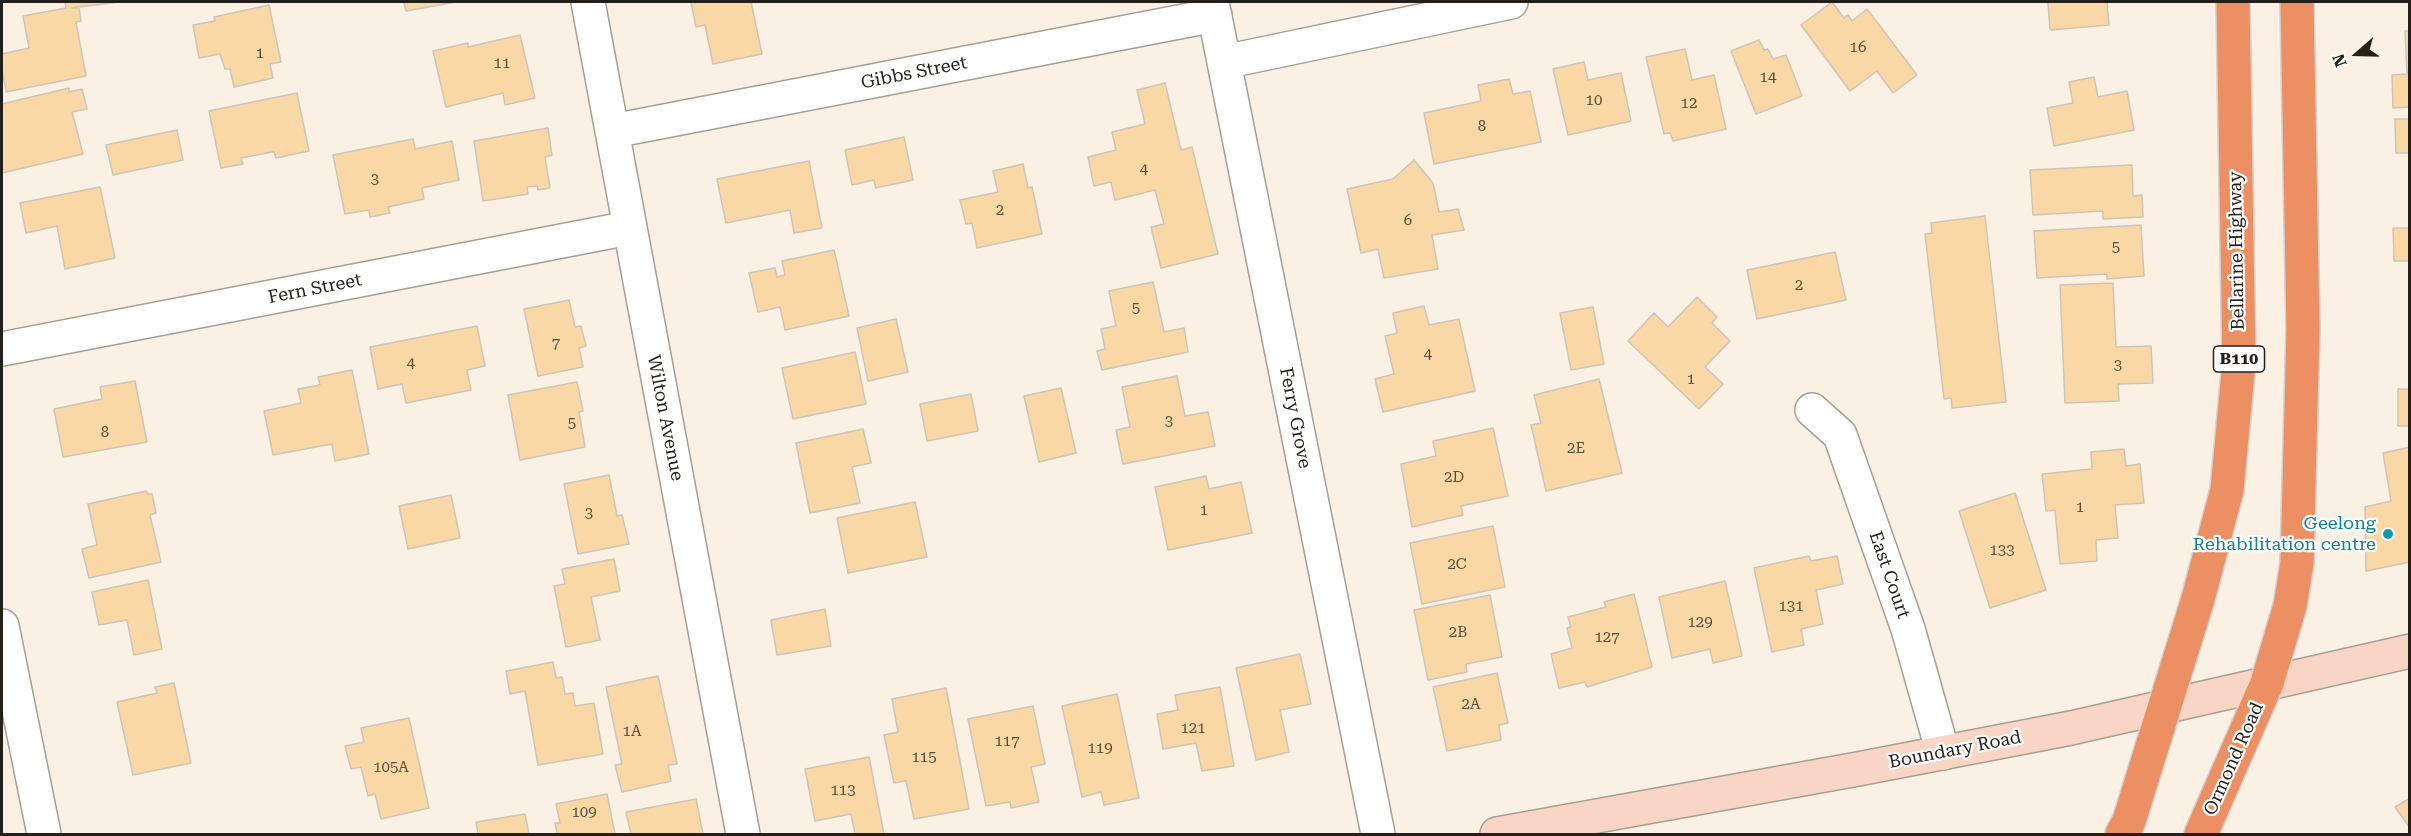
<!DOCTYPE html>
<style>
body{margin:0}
#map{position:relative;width:2411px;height:836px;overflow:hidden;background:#faf1e4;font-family:"Roboto Serif",serif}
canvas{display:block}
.frame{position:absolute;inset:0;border:3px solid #23201b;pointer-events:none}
.north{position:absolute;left:2327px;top:24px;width:60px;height:60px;-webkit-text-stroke:4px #fff;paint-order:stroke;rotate:250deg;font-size:16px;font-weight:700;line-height:24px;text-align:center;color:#23201b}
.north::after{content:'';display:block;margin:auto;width:21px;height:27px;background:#23201b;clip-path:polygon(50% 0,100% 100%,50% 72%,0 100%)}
</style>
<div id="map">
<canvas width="2411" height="836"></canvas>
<div class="frame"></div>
<div class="north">N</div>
</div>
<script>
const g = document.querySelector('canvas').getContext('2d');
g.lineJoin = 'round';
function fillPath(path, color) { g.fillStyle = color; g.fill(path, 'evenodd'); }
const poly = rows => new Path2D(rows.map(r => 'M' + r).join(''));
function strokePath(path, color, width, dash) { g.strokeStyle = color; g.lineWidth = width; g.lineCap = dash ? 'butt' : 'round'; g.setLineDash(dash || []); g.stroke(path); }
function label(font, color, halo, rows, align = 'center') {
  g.font = font + ' "Roboto Serif",serif'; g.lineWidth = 4.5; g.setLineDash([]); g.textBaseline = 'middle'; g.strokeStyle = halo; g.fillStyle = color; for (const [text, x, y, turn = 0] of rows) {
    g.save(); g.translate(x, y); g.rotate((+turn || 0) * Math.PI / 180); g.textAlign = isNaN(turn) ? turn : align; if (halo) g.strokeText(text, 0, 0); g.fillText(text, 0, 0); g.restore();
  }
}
const building = poly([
 [65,2,119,2,71,8,79,8,81,21,76,22,86,76,6,92,2,68,2,54,29,48,23,16,66,8,65,2],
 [404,2,456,2,406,11,404,2],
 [691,2,751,2,762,54,713,64,705,25,696,27,691,2],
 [1832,2,1844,18,1848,15,1852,21,1867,9,1917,75,1893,93,1877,71,1850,91,1801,25,1832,2],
 [2048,2,2107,2,2109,25,2050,30,2048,2],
 [269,5,281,62,270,64,273,78,234,87,230,69,225,69,220,54,199,58,193,25,215,21,214,17,269,5],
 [2405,31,2410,31,2410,107,2393,108,2392,75,2407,74,2405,31],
 [520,35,535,98,505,105,503,93,446,107,433,51,468,43,468,47,520,35],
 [1759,40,1764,50,1768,49,1773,59,1786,55,1802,96,1756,114,1731,51,1759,40],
 [1685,49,1692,80,1714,75,1726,129,1673,141,1670,133,1664,134,1646,57,1685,49],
 [1584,62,1588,80,1621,73,1631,121,1568,135,1553,69,1584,62],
 [2094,77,2098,97,2127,91,2134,130,2054,146,2047,108,2073,103,2069,82,2094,77],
 [1509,79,1513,94,1530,91,1541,142,1434,164,1424,113,1481,101,1478,85,1509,79],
 [1165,83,1181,150,1192,147,1218,254,1161,268,1151,227,1164,224,1155,190,1115,200,1111,182,1094,186,1088,157,1116,150,1112,132,1145,124,1137,90,1165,83],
 [69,88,69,92,82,89,87,109,72,112,83,154,2,173,2,104,69,88],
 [297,93,309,151,276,158,274,152,272,152,241,158,243,164,221,168,209,111,297,93],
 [2395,119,2410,119,2410,153,2396,153,2395,119],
 [548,128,552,155,545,157,550,188,538,190,537,186,527,187,528,194,483,201,474,141,548,128],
 [177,130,183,160,113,175,106,145,177,130],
 [904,137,913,180,876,188,874,180,852,185,845,150,904,137],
 [413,139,415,149,452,141,459,180,422,188,424,199,388,207,390,213,370,217,369,210,345,214,333,155,413,139],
 [1414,160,1433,183,1439,212,1458,209,1464,230,1432,235,1438,269,1384,278,1378,249,1361,253,1347,189,1393,179,1414,160],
 [809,161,822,228,794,233,790,210,726,223,717,179,809,161],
 [1023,164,1028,188,1032,187,1042,234,977,248,972,223,966,224,960,200,998,192,993,171,1023,164],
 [2132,165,2133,196,2142,195,2143,217,2103,219,2103,211,2033,215,2030,170,2132,165],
 [100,187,115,258,65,269,57,226,26,233,20,203,100,187],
 [1985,216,2006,402,1952,408,1951,398,1944,399,1925,234,1932,233,1931,223,1985,216],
 [2141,225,2144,276,2107,279,2107,274,2037,278,2034,231,2141,225],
 [2393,228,2410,228,2410,261,2394,261,2393,228],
 [834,250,849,316,785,330,780,307,758,312,749,273,775,268,777,277,785,275,782,261,834,250],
 [1835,252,1846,300,1757,319,1747,270,1835,252],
 [1153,282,1164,332,1184,328,1188,352,1102,370,1097,351,1105,349,1101,329,1116,326,1109,291,1153,282],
 [2113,283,2116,347,2151,346,2153,383,2118,384,2119,401,2065,403,2060,285,2113,283],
 [1697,297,1717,317,1712,323,1730,341,1705,367,1723,384,1699,409,1628,341,1654,313,1668,327,1697,297],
 [569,300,575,327,581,326,586,346,579,348,583,367,538,376,524,309,569,300],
 [1424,306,1429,325,1459,319,1475,391,1383,412,1375,379,1394,374,1385,336,1397,333,1393,313,1424,306],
 [1593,307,1604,364,1571,370,1560,313,1593,307],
 [896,319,908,372,868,381,857,328,896,319],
 [477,326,485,366,467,370,471,390,406,403,402,384,378,389,370,347,477,326],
 [855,352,866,404,793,419,782,368,855,352],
 [352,370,369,454,335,461,332,444,273,455,264,411,301,403,298,389,320,385,318,377,352,370],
 [1177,376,1185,416,1208,412,1215,446,1123,464,1116,430,1130,427,1122,387,1177,376],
 [1599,379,1622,473,1546,491,1531,425,1541,423,1534,395,1599,379],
 [135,381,147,442,63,457,54,409,102,399,100,387,135,381],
 [577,382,583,411,579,412,585,447,520,460,508,395,577,382],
 [1061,388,1076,453,1039,462,1024,396,1061,388],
 [2398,389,2410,389,2410,426,2398,426,2398,389],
 [971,394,978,431,927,441,920,404,971,394],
 [1493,428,1508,496,1461,506,1463,515,1412,527,1401,464,1436,456,1433,441,1493,428],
 [863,429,871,463,852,467,860,503,810,513,796,443,863,429],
 [2410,447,2410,562,2366,571,2365,507,2391,501,2383,453,2410,447],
 [2124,449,2126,466,2140,464,2144,503,2115,505,2118,538,2096,540,2097,561,2060,564,2055,510,2046,511,2042,474,2092,469,2091,452,2124,449],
 [609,475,617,516,622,515,629,544,578,554,564,484,609,475],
 [1206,476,1209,489,1241,482,1252,533,1168,550,1155,487,1206,476],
 [146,491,148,494,152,494,156,513,150,515,161,562,89,578,82,549,97,545,88,504,146,491],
 [2015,493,2046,590,1990,608,1959,511,2015,493],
 [451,495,460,538,408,549,399,506,451,495],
 [915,502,927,557,848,573,837,518,915,502],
 [1493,526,1505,587,1422,604,1410,543,1493,526],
 [1809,556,1811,561,1837,556,1843,584,1816,590,1823,624,1801,629,1804,645,1772,652,1754,568,1809,556],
 [614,559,620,591,591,597,600,640,566,647,554,586,565,584,562,569,614,559],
 [148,580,162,649,134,655,127,620,99,625,92,592,148,580],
 [1725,581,1742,656,1713,663,1710,649,1672,658,1659,597,1725,581],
 [1634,594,1652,667,1587,687,1585,682,1559,688,1551,654,1572,648,1567,628,1571,627,1568,617,1606,607,1604,602,1634,594],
 [1490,595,1502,657,1466,664,1467,672,1428,680,1414,610,1490,595],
 [825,609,831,646,777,655,771,620,825,609],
 [1300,654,1311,704,1280,710,1289,752,1256,760,1236,668,1300,654],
 [553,662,556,678,562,677,565,694,573,693,575,706,594,703,603,754,538,765,525,691,510,694,506,671,553,662],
 [1497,673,1508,723,1499,725,1501,740,1447,751,1433,687,1497,673],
 [658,676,677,764,668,765,671,781,622,792,615,765,622,764,606,687,658,676],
 [174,683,191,763,133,775,117,702,157,693,155,687,174,683],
 [1220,687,1234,766,1202,771,1196,743,1163,749,1157,714,1178,710,1175,695,1220,687],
 [946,688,969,809,914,819,906,781,894,783,884,735,898,732,892,699,946,688],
 [1117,694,1139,798,1104,805,1101,792,1082,797,1062,706,1117,694],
 [1033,706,1045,764,1031,767,1039,802,1011,808,1010,802,986,806,968,719,1033,706],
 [409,718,429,808,381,819,375,794,368,796,361,767,351,769,345,746,364,742,361,728,409,718],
 [869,757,884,834,855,834,851,814,815,821,805,769,869,757],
 [607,794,615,834,557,834,555,823,560,823,556,804,607,794],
 [2410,798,2410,828,2395,807,2410,798],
 [696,799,703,834,631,834,626,812,696,799],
 [525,814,529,834,478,834,476,822,525,814]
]);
const minor = poly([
 [588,2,743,834],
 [1212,2,1378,834],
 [1224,62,1511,2],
 [613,131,1215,15],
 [2,349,629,228],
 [1812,410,1840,435,1908,629,1943,753],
 [2,626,44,834]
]);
const secondary = poly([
 [1497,834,1858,769,2071,728,2410,651]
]);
const trunk = poly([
 [2122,834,2129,821,2198,599,2227,490,2239,362,2233,2],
 [2201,834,2267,683,2290,606,2297,563,2303,329,2297,2]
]);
const markers = [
 [2388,534,6,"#0f9aa8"]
];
const numberNames = [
 ["16",1858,48],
 ["1",260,54],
 ["11",502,64],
 ["14",1768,78],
 ["10",1594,101],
 ["12",1689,104],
 ["8",1482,127],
 ["4",1144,170],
 ["3",375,180],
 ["2",1000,211],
 ["6",1408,221],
 ["5",2116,248],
 ["2",1799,286],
 ["5",1136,309],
 ["7",556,344],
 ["4",1428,355],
 ["4",411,364],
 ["3",2118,366],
 ["1",1691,380],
 ["3",1169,422],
 ["5",572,424],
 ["8",105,433],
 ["2E",1576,449],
 ["2D",1454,478],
 ["1",2080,508],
 ["1",1204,511],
 ["3",589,514],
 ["133",2002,551],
 ["2C",1457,565],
 ["131",1791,607],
 ["129",1700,623],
 ["2B",1458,633],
 ["127",1607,638],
 ["2A",1471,705],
 ["121",1193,729],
 ["1A",632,732],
 ["117",1007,742],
 ["119",1100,749],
 ["115",924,758],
 ["105A",391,768],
 ["113",843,791],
 ["109",584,813]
];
const shields = [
 [2239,359,51]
];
const shieldNames = [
 ["B110",2239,359]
];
const streetNames = [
 ["Gibbs Street",914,73,-11],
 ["Bellarine Highway",2237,251,-91],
 ["Fern Street",315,289,-11],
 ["Wilton Avenue",665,418,79],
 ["Ferry Grove",1295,418,79],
 ["East Court",1889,575,71],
 ["Boundary Road",1955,750,-11],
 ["Ormond Road",2234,759,-66]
];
const cultureNames = [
 ["Geelong",2376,524],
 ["Rehabilitation centre",2376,545]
];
fillPath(building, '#f9d8a5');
strokePath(building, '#cec5b8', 1.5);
strokePath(minor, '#a79f92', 36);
strokePath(secondary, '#a79f92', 36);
strokePath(trunk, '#d3d2d1', 36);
strokePath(minor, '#fff', 33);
strokePath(secondary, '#f8d5c4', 33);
strokePath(trunk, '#ec9063', 33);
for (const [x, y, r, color] of markers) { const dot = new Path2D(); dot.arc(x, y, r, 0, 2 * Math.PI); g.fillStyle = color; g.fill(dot); strokePath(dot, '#fff', 2); }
label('15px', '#584e3e', null, numberNames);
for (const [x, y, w] of shields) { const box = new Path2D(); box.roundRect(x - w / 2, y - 13, w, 26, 4.5); g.fillStyle = '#fff'; g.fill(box); strokePath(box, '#23201b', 1.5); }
label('bold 16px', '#23201b', null, shieldNames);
label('18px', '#23201b', '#fff', streetNames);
label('18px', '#0d838f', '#fff', cultureNames, 'right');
</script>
